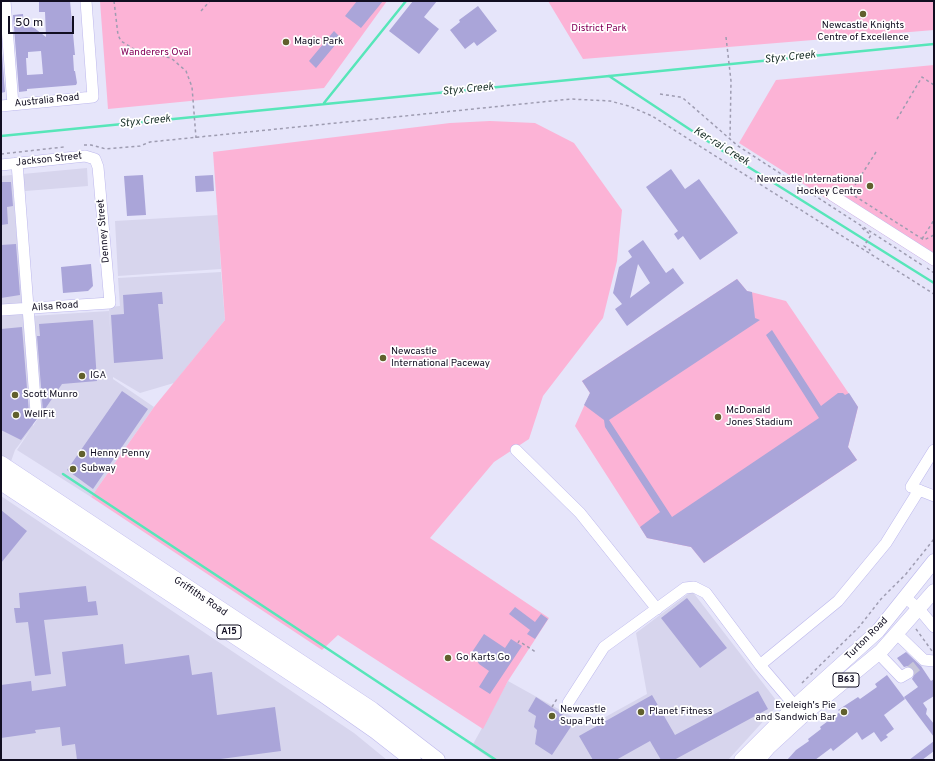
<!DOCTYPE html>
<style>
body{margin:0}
#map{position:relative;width:935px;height:761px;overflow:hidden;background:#e6e5fa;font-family:Overpass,sans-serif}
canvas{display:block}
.frame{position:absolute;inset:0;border:2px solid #110e21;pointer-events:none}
.scale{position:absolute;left:8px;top:16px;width:66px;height:18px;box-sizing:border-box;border:2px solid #110e21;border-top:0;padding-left:5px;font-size:12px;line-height:14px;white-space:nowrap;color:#110e21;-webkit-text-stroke:3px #fff;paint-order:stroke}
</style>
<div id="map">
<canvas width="935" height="761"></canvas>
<div class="frame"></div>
<div class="scale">50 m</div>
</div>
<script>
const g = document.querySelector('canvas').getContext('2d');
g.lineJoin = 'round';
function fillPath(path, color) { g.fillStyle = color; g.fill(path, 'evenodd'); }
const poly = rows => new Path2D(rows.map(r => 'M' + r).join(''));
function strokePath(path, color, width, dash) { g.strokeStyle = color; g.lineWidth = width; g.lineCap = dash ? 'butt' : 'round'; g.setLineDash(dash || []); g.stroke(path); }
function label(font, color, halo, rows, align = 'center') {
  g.font = font + ' Overpass,sans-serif'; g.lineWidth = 3.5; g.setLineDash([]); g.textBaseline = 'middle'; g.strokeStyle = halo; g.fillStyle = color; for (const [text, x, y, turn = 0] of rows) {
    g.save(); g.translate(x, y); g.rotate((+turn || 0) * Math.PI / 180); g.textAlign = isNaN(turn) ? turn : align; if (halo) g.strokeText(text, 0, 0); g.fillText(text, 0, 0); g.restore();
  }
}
const built = poly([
 [87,168,88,186,13,192,33,426,39,417,32,316,109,311,112,359,109,307,120,306,118,278,221,272,225,320,174,383,140,393,113,377,113,379,154,407,91,497,17,450,31,429,15,450,1,490,1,176],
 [218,215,221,269,118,276,115,221],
 [1,496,354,733,387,760,1,760],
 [692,591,779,704,728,760,492,760,472,746,508,681,589,726,647,694,636,633]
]);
const green = poly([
 [100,1,387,1,324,88,108,109],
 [548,1,934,1,934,30,583,59],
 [934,65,934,267,739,143,776,80],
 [490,121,535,123,574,143,622,210,617,261,603,318,543,396,529,439,494,462,430,538,549,618,508,681,483,729,338,635,322,650,91,497,154,407,225,320,213,152,450,123],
 [737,279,747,291,786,301,858,407,848,447,857,460,704,563,691,547,647,538,575,426,590,393,582,381]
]);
const stream = poly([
 [609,76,718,148,934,283],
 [324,103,406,1],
 [1,136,934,44],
 [63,474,496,760]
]);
const building = poly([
 [39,1,70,1,75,55,73,55,74,71,75,71,77,83,76,85,27,89,27,91,19,92,13,15,23,14,24,28,33,27,46,37,45,12,39,12],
 [41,51,43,74,27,75,26,58,28,58,28,52],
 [357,1,383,1,361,28,345,16],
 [413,1,437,1,424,17,439,29,419,54,389,31],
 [478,6,497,31,477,46,474,42,465,49,450,30,460,22,459,20],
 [334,31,341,38,316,68,309,61],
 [1,40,5,92,1,93],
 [671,169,685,189,699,179,738,233,700,260,683,236,678,240,674,234,678,231,646,187],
 [143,175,146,215,127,216,124,176],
 [213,175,214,191,196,192,195,176],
 [1,182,11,182,13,206,7,207,8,224,1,225],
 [643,240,666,273,673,268,684,283,627,326,615,309,622,304,613,293,619,267,632,257,628,251],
 [638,264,650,283,630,298],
 [16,244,20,295,1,298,1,245],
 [91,264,93,286,88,291,63,293,61,267],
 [737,279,747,291,752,292,755,318,760,320,609,420,672,517,819,418,766,335,772,330,821,406,838,393,843,393,845,395,849,393,858,407,848,447,857,460,704,563,691,547,647,538,640,527,660,512,605,427,604,420,584,405,590,393,582,381],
 [162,292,163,304,158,304,163,359,114,363,111,315,124,314,123,295],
 [93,320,97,381,62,384,43,412,37,336,40,336,39,324],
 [22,327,29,413,33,418,37,419,21,440,1,430,1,329],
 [122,391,148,409,93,489,67,470],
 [1,510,27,531,1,563],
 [86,586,88,602,96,601,98,615,44,620,51,674,35,676,28,622,16,623,14,608,20,608,19,593],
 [687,598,727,648,700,668,661,618],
 [515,607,535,622,541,614,548,619,535,639,527,634,530,630,509,614],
 [484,634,505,648,511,639,522,646,490,694,479,687,489,671,479,664,472,652],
 [123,644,125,664,189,655,192,675,212,672,217,715,275,707,281,751,213,760,77,760,75,744,62,746,60,727,35,730,36,733,1,738,1,685,31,681,32,691,66,686,62,652],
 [906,652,921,666,931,681,934,679,934,696,923,703,927,709,926,714,934,724,934,737,904,697,918,687,912,679,915,673,914,669,908,666,904,667,897,658],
 [887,675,905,699,884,715,894,729,886,735,888,737,881,742,874,732,862,740,857,732,833,751,831,748,815,760,787,760,796,750,809,741,808,739,821,729,820,727,840,712,838,710,858,697,860,699,877,687,875,684],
 [758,691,768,709,674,760,661,760,650,741,616,760,593,760,579,736,652,695,675,735],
 [536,697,574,722,552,755,535,744,537,730,534,727,536,716,528,711],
 [934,741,934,751,922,760,909,760]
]);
const minorTunnel = poly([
 [908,673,919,664]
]);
const path = poly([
 [114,1,118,35,121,41,137,51,171,58,186,71,192,87,196,138],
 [201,11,210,1],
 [726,37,731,81,730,139],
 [660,94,680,97,684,99,738,146,922,265],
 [897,119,922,77,934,85],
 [84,145,91,145,106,149,140,146,150,142,571,99,610,101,629,106,652,116,934,294],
 [876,152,850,193,924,240,934,235],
 [1,154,64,147],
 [862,228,871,235,864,246,870,250,868,253],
 [922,239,934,220],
 [927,268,934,273],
 [916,629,932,651],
 [518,643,519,641,537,653],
 [802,683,859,627,881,599,906,574,934,539],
 [552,707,558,697]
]);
const minor = poly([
 [5,1,13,105],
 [1,106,93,97,86,1],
 [17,163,36,412],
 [1,165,85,156,95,159,98,167,110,303,1,310],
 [832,195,934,260],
 [516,450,580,513,657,609],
 [934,450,911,487,934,496],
 [906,598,919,609,934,627],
 [897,634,924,660,934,661],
 [878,653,901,677,908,673],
 [760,665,838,601,886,543,919,490],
 [568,703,604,647,685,588,694,587,706,593,760,665,795,706]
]);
const major = poly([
 [741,760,795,706,878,631,934,561],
 [758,760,769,747,807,712,881,651,934,591]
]);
const highway = poly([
 [1,464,372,710,437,760],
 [1,482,323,694,376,731,413,760]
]);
const markers = [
 [863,14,4,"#61602d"],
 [286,42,4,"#61602d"],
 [870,186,4,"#61602d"],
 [383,358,4,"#61602d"],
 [82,376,4,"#61602d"],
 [15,395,4,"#61602d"],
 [16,415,4,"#61602d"],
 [718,417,4,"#61602d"],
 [82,454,4,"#61602d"],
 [73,469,4,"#61602d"],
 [448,658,4,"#61602d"],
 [641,712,4,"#61602d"],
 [844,712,4,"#61602d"],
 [552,716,4,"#61602d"]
];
const shields = [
 [229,632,24],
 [846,680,26]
];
const shieldNames = [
 ["A15",229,632],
 ["B63",846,680]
];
const poiNames = [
 ["Newcastle Knights",863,26,"center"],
 ["Centre of Excellence",863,38,"center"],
 ["Magic Park",294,42],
 ["Newcastle International",862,180,"right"],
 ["Hockey Centre",862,192,"right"],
 ["Newcastle",391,352],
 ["International Paceway",391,364],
 ["IGA",90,376],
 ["Scott Munro",23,395],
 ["McDonald",726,411],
 ["Jones Stadium",726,423],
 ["WellFit",24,415],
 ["Henny Penny",90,454],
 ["Subway",81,469],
 ["Go Karts Go",456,658],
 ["Eveleigh's Pie",836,706,"right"],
 ["and Sandwich Bar",836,718,"right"],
 ["Newcastle",560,710],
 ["Supa Putt",560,722],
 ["Planet Fitness",649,712]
];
const parkNames = [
 ["District Park",599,29],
 ["Wanderers Oval",156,53]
];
const streetNames = [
 ["Australia Road",47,101,-6],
 ["Jackson Street",49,160,-6],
 ["Denney Street",104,231,-95],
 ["Ailsa Road",55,307,-4],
 ["Griffiths Road",200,597,34],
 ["Turton Road",867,639,-45]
];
const waterNames = [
 ["Styx Creek",790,58,-6],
 ["Styx Creek",468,90,-6],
 ["Styx Creek",145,122,-6],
 ["Ker-rai Creek",721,147,32]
];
fillPath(built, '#d7d5ed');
fillPath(green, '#fcb3d6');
strokePath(stream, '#57e6b9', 2.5);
fillPath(building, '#aaa5d9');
strokePath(minorTunnel, '#c6c5d9', 11, [11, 5.5]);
strokePath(minor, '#bcb7ec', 12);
strokePath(major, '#bcb7ec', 15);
strokePath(highway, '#bcb7ec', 17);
strokePath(path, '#9e9cb1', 1.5, [3, 3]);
strokePath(minor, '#fff', 11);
strokePath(major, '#fff', 14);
strokePath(highway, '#fff', 16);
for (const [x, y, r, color] of markers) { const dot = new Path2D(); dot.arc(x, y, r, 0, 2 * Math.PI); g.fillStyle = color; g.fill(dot); strokePath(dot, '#fff', 1.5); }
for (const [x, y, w] of shields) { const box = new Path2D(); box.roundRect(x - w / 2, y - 7, w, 14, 3); g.fillStyle = '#fff'; g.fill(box); strokePath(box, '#110e21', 1); }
label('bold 9px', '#110e21', null, shieldNames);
label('10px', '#110e21', '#fff', poiNames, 'left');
label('10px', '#840158', '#fff', parkNames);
label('10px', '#110e21', '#fff', streetNames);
label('italic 11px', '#193028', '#fff', waterNames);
</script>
